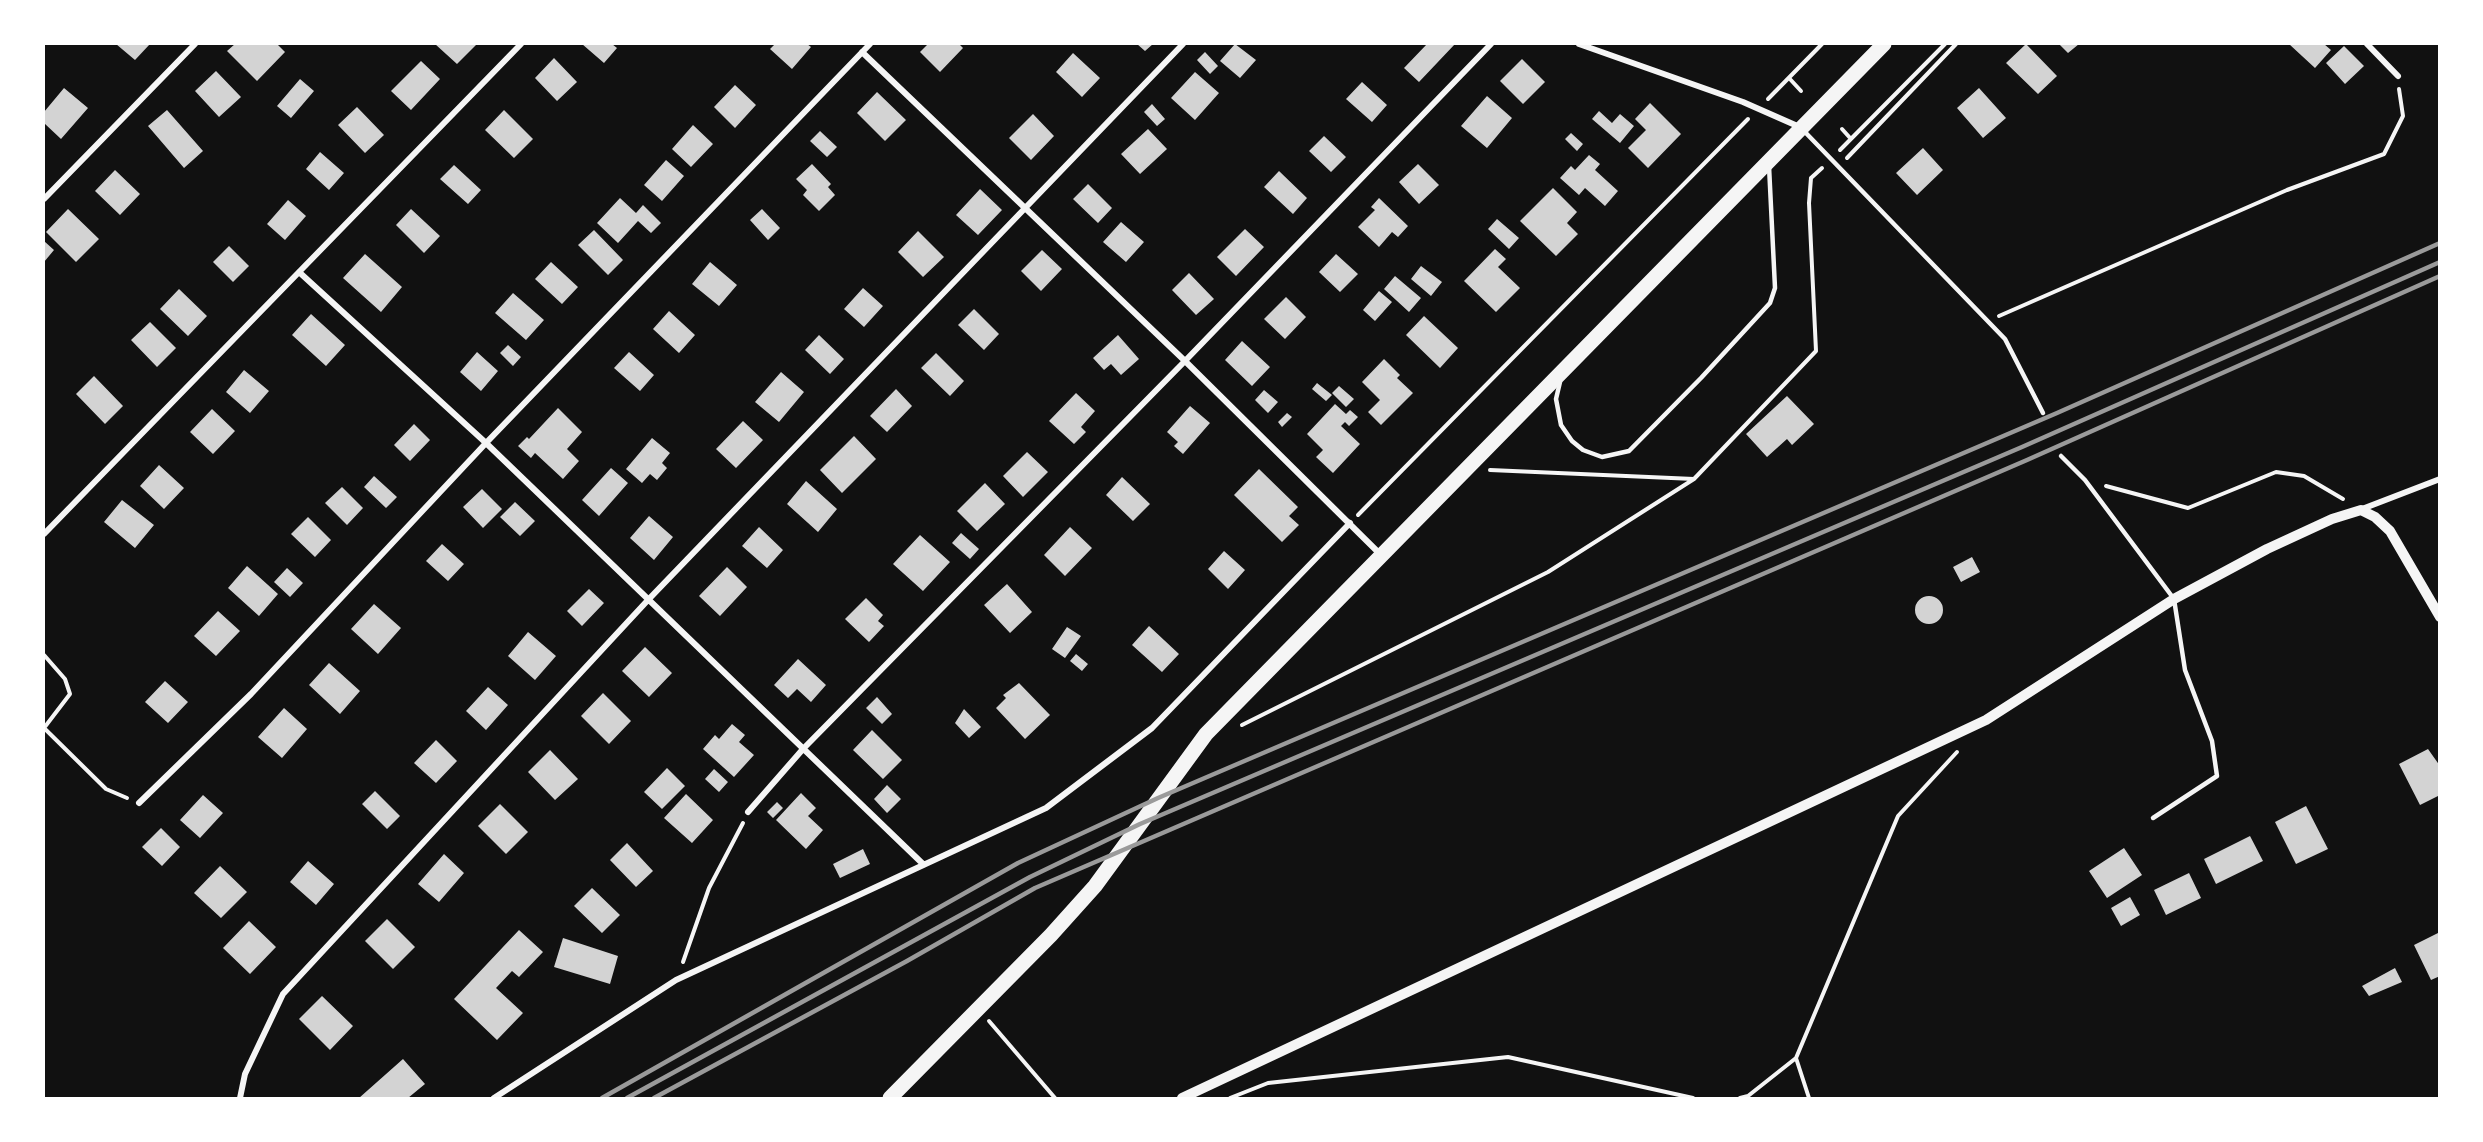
<!DOCTYPE html>
<style>
body{margin:0}
#map{position:relative;width:2483px;height:1142px;overflow:hidden;background:#111;font-family:"Nunito Sans",sans-serif}
canvas{display:block}
.frame{position:absolute;inset:0;border:45px solid #fff;pointer-events:none}
</style>
<div id="map">
<canvas width="2483" height="1142"></canvas>
<div class="frame"></div>
</div>
<script>
const g = document.querySelector('canvas').getContext('2d');
g.lineJoin = 'round';
function fillPath(path, color) { g.fillStyle = color; g.fill(path, 'evenodd'); }
const poly = rows => new Path2D(rows.map(r => 'M' + r).join(''));
function strokePath(path, color, width, dash) { g.strokeStyle = color; g.lineWidth = width; g.lineCap = dash ? 'butt' : 'round'; g.setLineDash(dash || []); g.stroke(path); }
const building = poly([
 [116,44,150,44,135,60],
 [235,44,277,44,285,52,257,81,227,51],
 [435,44,477,44,457,64],
 [582,44,612,44,617,48,604,63],
 [775,44,807,44,811,47,792,69,770,49],
 [928,44,959,44,963,48,940,72,920,52],
 [1137,44,1153,44,1145,51],
 [1235,44,1256,60,1240,78,1220,61],
 [1427,44,1455,44,1419,82,1404,68],
 [2026,44,2057,76,2038,94,2006,63],
 [2059,44,2079,44,2068,53],
 [2289,44,2324,44,2331,50,2315,68],
 [2344,46,2364,66,2345,84,2326,63],
 [1205,52,1218,66,1210,74,1197,60],
 [1073,53,1100,78,1082,97,1056,72],
 [554,58,577,82,557,101,535,78],
 [1522,59,1545,82,1523,104,1500,81],
 [421,61,440,79,411,110,391,91],
 [216,71,241,97,219,117,195,91],
 [1195,72,1219,93,1195,120,1171,98],
 [300,79,314,91,291,118,277,106],
 [1362,82,1387,105,1372,122,1346,99],
 [735,85,756,105,735,128,714,107],
 [64,88,88,108,61,139,44,123,44,112],
 [1979,88,2006,118,1983,138,1957,108],
 [877,92,906,120,885,141,857,113],
 [1487,96,1512,118,1487,148,1461,126],
 [1650,103,1681,134,1648,168,1628,148,1646,130,1635,119],
 [1152,104,1165,119,1157,126,1144,112],
 [357,107,384,135,365,153,338,125],
 [167,110,203,151,184,168,148,126],
 [504,110,533,139,514,158,485,130],
 [1599,111,1612,123,1620,114,1634,126,1620,143,1592,119],
 [1033,114,1054,136,1031,160,1009,138],
 [693,125,713,144,691,167,672,149],
 [1148,129,1167,149,1140,174,1121,154],
 [820,131,837,147,827,157,810,141],
 [1571,133,1583,144,1577,151,1565,139],
 [1324,136,1346,157,1331,172,1309,151],
 [1923,148,1943,170,1917,195,1896,173],
 [320,152,344,173,329,190,306,169],
 [1589,155,1600,164,1595,170,1618,191,1605,206,1585,188,1579,195,1560,178,1571,166,1575,170],
 [666,160,684,176,662,201,644,185],
 [812,164,831,184,828,187,835,195,819,211,803,195,807,190,796,179],
 [1418,164,1439,185,1419,204,1399,182],
 [454,165,481,190,468,204,440,179],
 [115,170,140,194,120,215,95,191],
 [1279,171,1307,198,1293,214,1264,187],
 [1088,184,1112,208,1098,223,1073,199],
 [1553,188,1577,212,1567,223,1578,234,1556,256,1520,221],
 [980,189,1002,210,978,235,956,215],
 [620,198,636,213,643,205,661,223,651,233,638,221,618,243,597,223],
 [1379,198,1408,226,1398,237,1392,232,1379,247,1358,227,1375,210,1371,207],
 [288,200,306,216,285,240,267,224],
 [68,209,99,239,76,262,46,232],
 [411,209,440,236,424,253,396,225],
 [762,209,780,228,768,240,750,220],
 [1497,219,1519,238,1509,249,1488,229],
 [1121,222,1144,242,1126,262,1103,242],
 [1245,229,1264,247,1236,276,1217,257],
 [594,230,623,260,608,275,578,245],
 [918,231,944,257,923,277,898,252],
 [44,241,54,250,44,262],
 [229,246,249,266,233,282,213,262],
 [1495,249,1506,259,1498,267,1520,288,1496,312,1464,281],
 [1042,250,1062,269,1041,291,1021,271],
 [365,254,402,287,381,312,343,278],
 [1336,254,1358,274,1340,292,1319,272],
 [551,262,578,287,562,304,535,279],
 [710,262,737,285,719,306,692,284],
 [1421,266,1442,282,1431,296,1411,279],
 [1189,273,1214,299,1196,315,1172,290],
 [1395,276,1421,298,1409,312,1384,289],
 [863,288,883,306,864,327,844,309],
 [179,289,207,316,188,336,160,309],
 [1379,291,1392,302,1375,321,1363,310],
 [513,293,544,320,526,340,495,313],
 [1286,297,1306,317,1285,339,1264,319],
 [974,309,999,334,984,350,958,325],
 [669,311,695,335,679,353,653,329],
 [311,314,345,345,326,366,292,335],
 [1424,316,1458,348,1440,368,1406,335],
 [150,322,176,348,157,367,131,340],
 [819,335,844,359,830,374,805,350],
 [1118,335,1139,359,1121,375,1111,364,1104,370,1093,358],
 [1242,341,1270,367,1252,386,1225,360],
 [508,345,521,357,513,366,500,353],
 [477,352,498,371,481,391,460,372],
 [629,352,654,375,640,391,614,368],
 [936,353,964,381,950,396,921,368],
 [1384,359,1400,375,1397,378,1413,393,1381,425,1368,412,1380,400,1362,382],
 [244,370,269,391,250,413,226,392],
 [781,372,804,392,779,422,755,402],
 [94,376,123,406,105,424,76,394],
 [1317,383,1332,395,1326,401,1312,389],
 [1339,386,1354,399,1346,407,1332,393],
 [896,389,912,406,887,432,870,416],
 [1264,390,1278,402,1268,413,1255,400],
 [1076,393,1095,411,1081,427,1086,432,1074,444,1049,421],
 [1787,396,1814,424,1792,445,1787,439,1767,457,1746,434],
 [1335,404,1346,414,1350,410,1358,417,1349,426,1345,422,1341,426,1360,444,1333,473,1316,457,1323,450,1307,434],
 [1190,406,1210,423,1183,454,1174,446,1178,442,1167,432],
 [558,408,582,432,567,449,579,461,563,479,535,453,531,458,518,446,527,437,529,439],
 [212,409,235,431,213,454,190,432],
 [1287,413,1292,417,1282,427,1278,422],
 [743,421,763,440,736,468,716,449],
 [414,424,430,440,410,461,394,445],
 [854,436,876,459,842,493,820,470],
 [652,438,670,453,662,463,667,468,657,480,650,474,642,483,626,469],
 [1027,452,1048,472,1023,497,1003,476],
 [159,465,184,488,164,509,140,486],
 [611,468,628,483,599,516,582,500],
 [1259,469,1298,507,1289,516,1299,525,1282,542,1234,495],
 [374,476,397,497,386,508,364,487],
 [1122,477,1150,504,1133,521,1106,495],
 [806,481,837,509,818,532,787,504],
 [985,483,1005,504,977,531,957,511],
 [342,487,363,508,347,525,325,503],
 [482,489,502,509,483,528,463,507],
 [122,500,154,525,135,548,104,522],
 [515,502,535,521,520,536,500,517],
 [649,516,673,537,654,560,630,538],
 [308,517,331,540,315,557,291,534],
 [759,527,783,550,767,568,742,546],
 [1070,527,1092,548,1065,576,1044,555],
 [961,533,979,549,970,559,952,543],
 [920,535,950,562,923,591,893,564],
 [442,544,464,564,448,581,426,561],
 [1224,551,1245,570,1228,589,1208,569],
 [1972,557,1980,572,1961,582,1953,567],
 [247,566,278,594,259,616,228,588],
 [727,567,747,587,720,616,699,596],
 [287,568,303,583,290,597,274,582],
 [1007,584,1032,612,1010,633,984,605],
 [589,589,604,603,582,626,567,611],
 '1915 610a14 14 0 1 1 28 0a14 14 0 1 1-28 0Z',
 [866,598,883,615,878,621,884,626,869,642,845,619],
 [374,604,401,628,378,654,351,629],
 [218,611,240,631,216,656,194,636],
 [1149,626,1179,654,1162,672,1132,645],
 [1067,627,1081,636,1065,658,1052,649],
 [528,632,556,656,535,680,508,656],
 [645,647,672,673,649,697,622,671],
 [1076,654,1088,664,1082,671,1070,661],
 [798,659,826,685,811,702,797,689,788,698,774,685],
 [329,663,360,691,340,714,309,685],
 [165,681,188,702,168,723,145,702],
 [1019,683,1050,715,1025,739,996,708,1006,698,1003,695],
 [488,687,508,705,486,730,466,711],
 [603,693,631,721,609,744,581,716],
 [877,697,892,714,882,724,866,708],
 [284,708,307,729,282,758,258,737],
 [964,709,981,727,969,738,955,723],
 [732,724,745,735,739,742,754,755,734,777,703,749,715,735,719,739],
 [872,730,902,760,883,779,853,750],
 [436,740,457,761,436,783,414,763],
 [2428,749,2440,766,2440,795,2420,805,2399,764],
 [550,750,578,779,555,800,528,772],
 [667,768,685,786,662,809,644,792],
 [714,769,728,782,719,792,705,779],
 [887,785,901,799,887,813,874,799],
 [375,791,400,816,387,829,362,804],
 [801,793,816,808,808,816,823,830,806,849,776,820],
 [686,794,713,820,692,843,664,818],
 [203,795,223,813,200,838,180,820],
 [777,802,783,808,773,818,767,812],
 [500,804,528,832,506,854,478,826],
 [2306,806,2328,849,2296,864,2275,822],
 [161,828,180,847,162,866,142,847],
 [2250,836,2263,861,2216,884,2204,859],
 [627,843,653,871,636,887,610,860],
 [2124,848,2142,875,2107,898,2089,871],
 [863,849,870,864,840,878,833,864],
 [444,854,464,873,439,902,418,884],
 [308,861,334,884,316,905,290,882],
 [220,866,247,892,221,918,194,893],
 [2189,873,2201,898,2166,915,2154,890],
 [592,888,620,915,602,933,574,906],
 [2130,897,2140,915,2121,926,2111,908],
 [387,919,415,947,393,969,365,941],
 [249,921,276,947,250,974,223,948],
 [519,930,543,952,519,977,512,971,496,988,523,1013,497,1040,454,999],
 [2440,932,2440,976,2431,980,2414,945],
 [563,938,618,956,610,984,554,967],
 [2395,968,2402,982,2369,996,2362,986],
 [322,996,353,1026,330,1050,299,1019],
 [403,1059,425,1084,408,1098,359,1098]
]);
const path = poly([
 [1789,78,1801,91],
 [1768,99,1822,44],
 [1842,129,1851,139],
 [1840,150,1945,44],
 [1847,158,1956,44],
 [1999,316,2287,190,2384,154,2403,116,2399,89],
 [1490,470,1694,479,1816,351,1809,203,1811,178,1822,168],
 [2106,486,2188,508,2276,472,2304,476,2343,499],
 [1358,515,1748,119],
 [44,655,65,679,70,694,44,728,106,789,127,798],
 [1242,725,1548,572,1694,479],
 [683,962,709,888,743,823],
 [989,1021,1055,1098],
 [1230,1098,1268,1083,1508,1057,1693,1098],
 [1740,1098,1748,1096,1796,1058],
 [1809,1098,1796,1058,1898,816,1957,752]
]);
const service = poly([
 [1804,131,2005,339,2043,413],
 [1560,382,1556,399,1561,425,1572,441,1583,450,1602,457,1629,451,1701,378,1770,303,1775,288,1769,166],
 [2061,456,2085,480,2174,599,2185,670,2212,741,2217,776,2153,818]
]);
const minor = poly([
 [1579,44,1743,102,1802,128],
 [2367,44,2398,76],
 [862,52,1185,361,1380,554],
 [44,199,195,44],
 [299,272,486,443,923,864],
 [2362,509,2440,479],
 [44,534,521,44],
 [139,803,251,694,486,443,870,44],
 [748,812,803,749,1185,361,1491,44],
 [240,1098,245,1074,283,994,648,600,1183,44],
 [494,1098,676,980,1046,808,1152,728,1350,523]
]);
const tertiary = poly([
 [1182,1098,1986,720,2174,599,2267,549,2332,519,2361,510,2375,517,2390,531,2440,617]
]);
const primary = poly([
 [890,1098,1051,935,1095,886,1206,734,1884,44]
]);
const rail = poly([
 [602,1098,1018,863,1158,798,2057,413,2440,243],
 [627,1098,1030,877,1140,824,2022,447,2440,262],
 [654,1098,907,961,1035,888,2027,460,2440,276]
]);
fillPath(building, '#d3d3d3');
strokePath(path, '#f5f5f5', 4);
strokePath(service, '#f5f5f5', 4.5);
strokePath(minor, '#f5f5f5', 6);
strokePath(tertiary, '#f5f5f5', 10);
strokePath(primary, '#f5f5f5', 15);
strokePath(rail, '#9a9a9a', 4.5);
</script>
